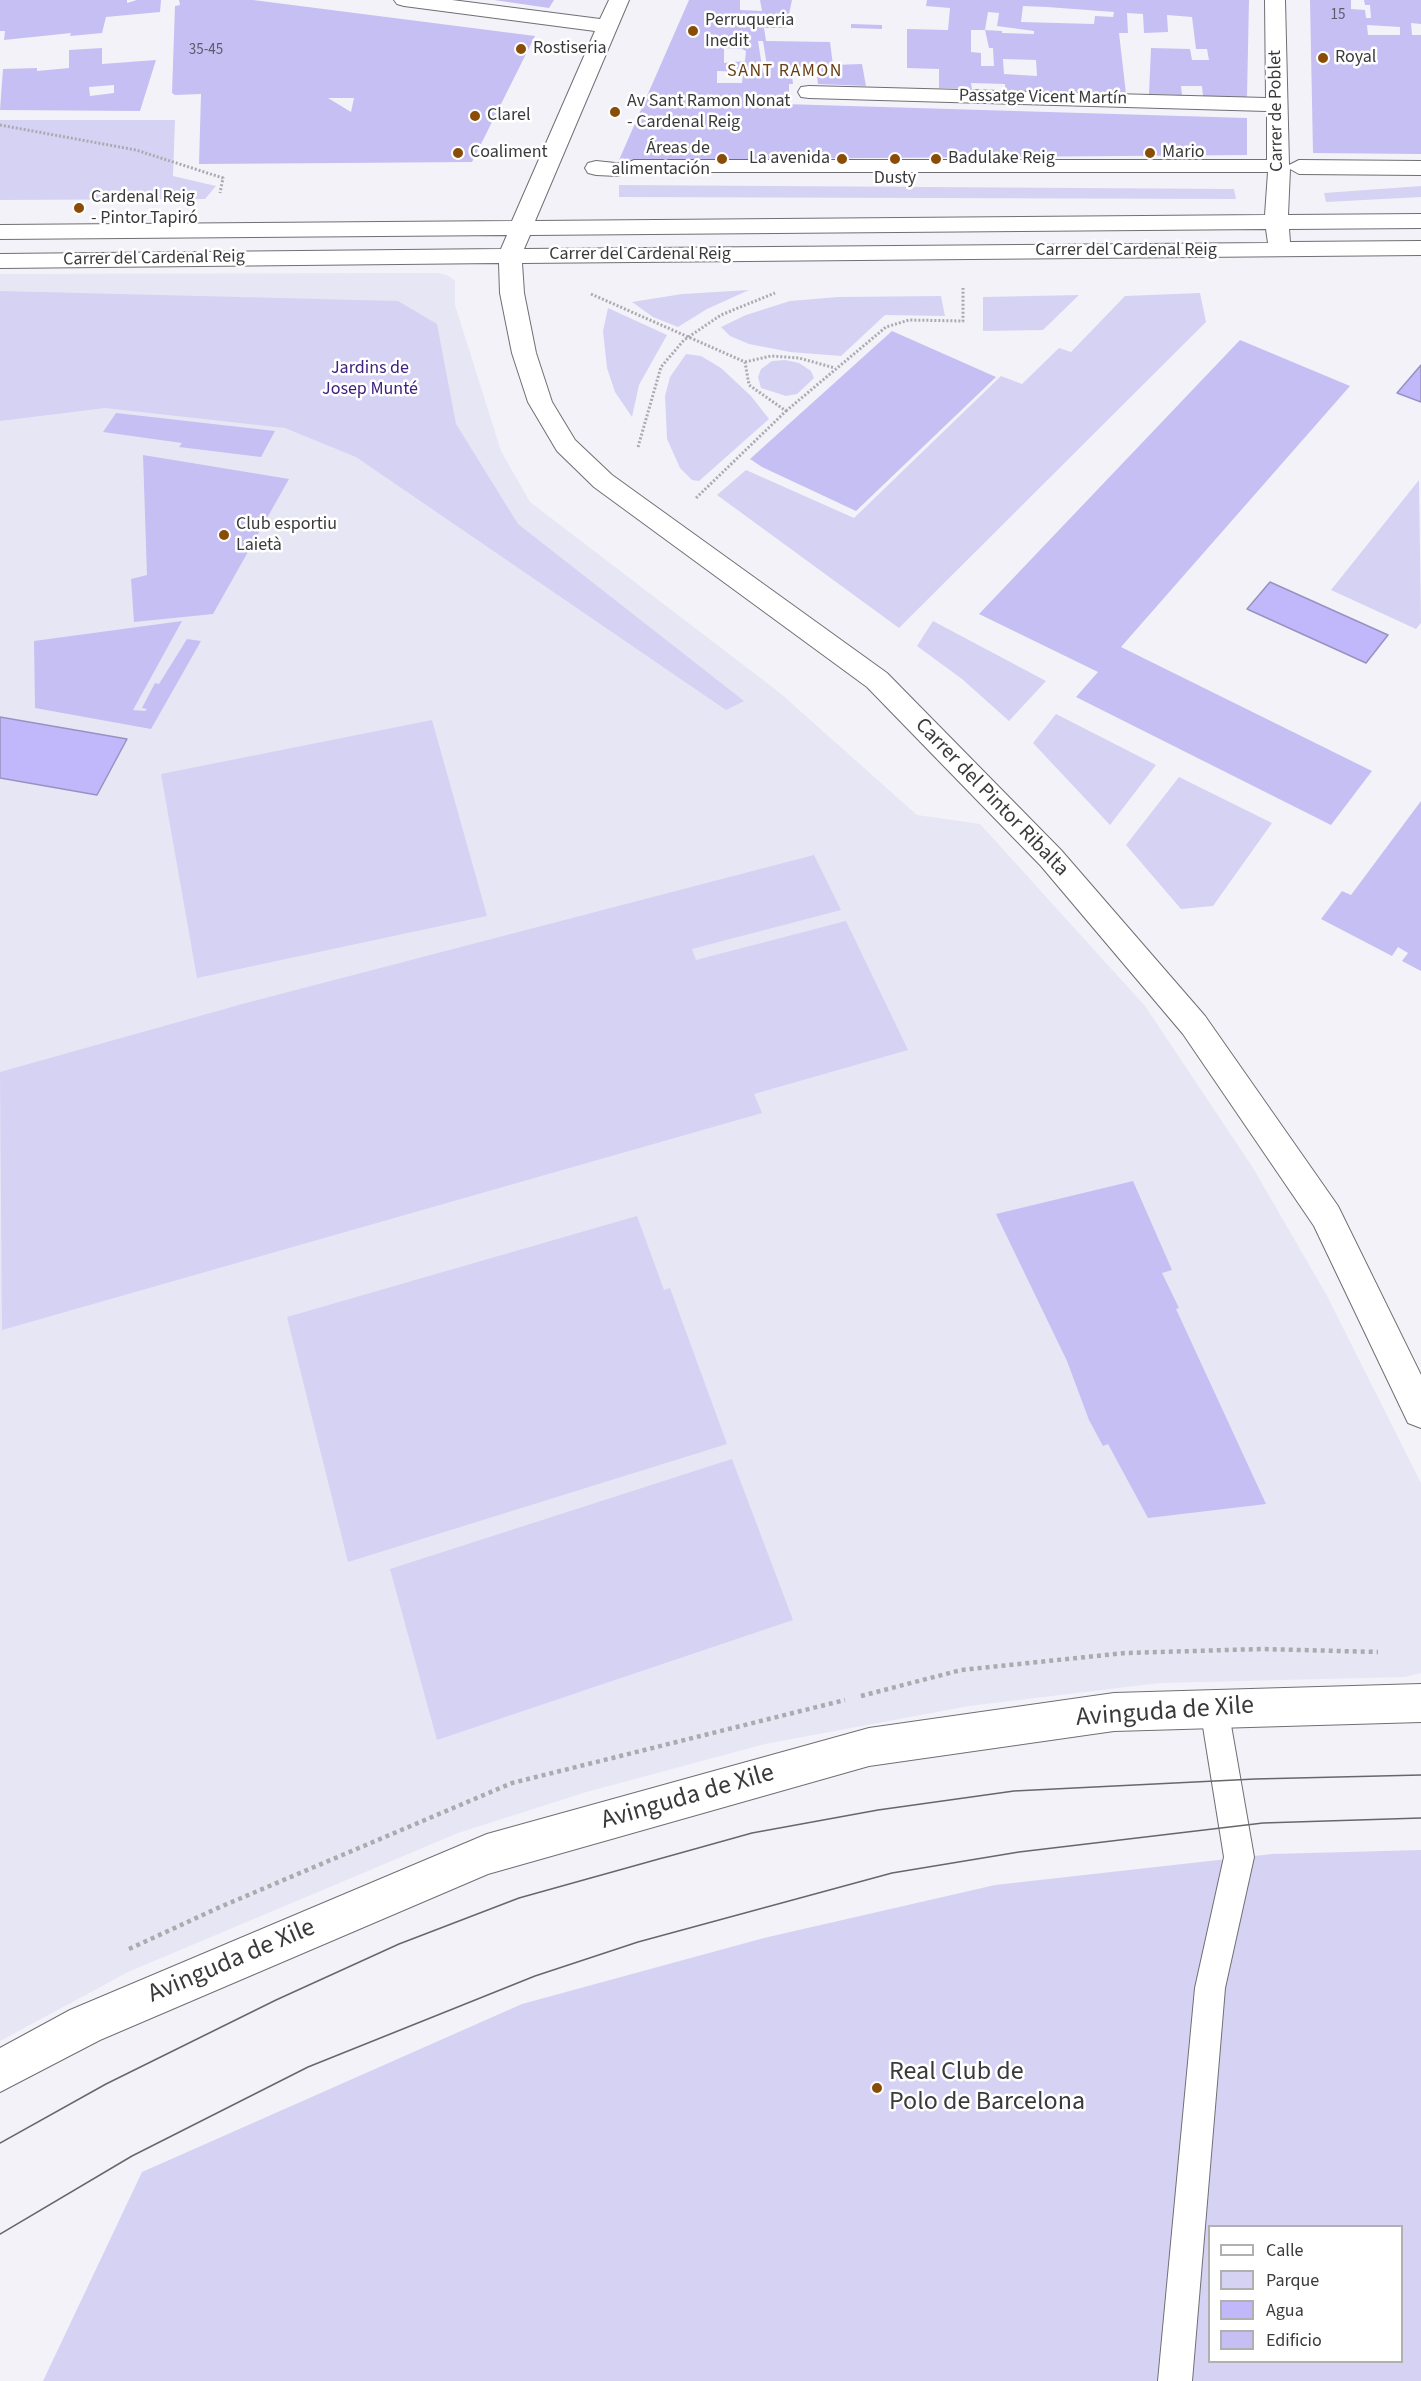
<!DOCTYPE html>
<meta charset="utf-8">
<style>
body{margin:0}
#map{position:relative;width:1421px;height:2381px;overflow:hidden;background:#f3f2f9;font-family:"Source Sans 3",sans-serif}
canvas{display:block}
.legend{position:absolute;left:1208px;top:2225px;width:195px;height:138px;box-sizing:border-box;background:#fff;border:2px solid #b0b0b1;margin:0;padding:8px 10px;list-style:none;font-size:18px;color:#3a3a3c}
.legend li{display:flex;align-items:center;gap:12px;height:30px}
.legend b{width:30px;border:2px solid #b0b0b1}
</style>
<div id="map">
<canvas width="1421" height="2381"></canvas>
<ul class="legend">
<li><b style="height:8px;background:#fff"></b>Calle</li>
<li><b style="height:16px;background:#d6d2f4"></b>Parque</li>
<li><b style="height:16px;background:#c1b7fb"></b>Agua</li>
<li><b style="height:16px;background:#c6bff3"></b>Edificio</li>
</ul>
</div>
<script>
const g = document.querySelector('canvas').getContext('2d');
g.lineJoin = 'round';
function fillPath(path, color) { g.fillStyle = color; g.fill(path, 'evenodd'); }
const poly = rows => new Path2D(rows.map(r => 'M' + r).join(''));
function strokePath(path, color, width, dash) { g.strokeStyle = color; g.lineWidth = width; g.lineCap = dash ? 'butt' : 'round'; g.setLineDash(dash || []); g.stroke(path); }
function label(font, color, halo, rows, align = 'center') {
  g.font = font + ' "Source Sans 3",sans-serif'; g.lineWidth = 5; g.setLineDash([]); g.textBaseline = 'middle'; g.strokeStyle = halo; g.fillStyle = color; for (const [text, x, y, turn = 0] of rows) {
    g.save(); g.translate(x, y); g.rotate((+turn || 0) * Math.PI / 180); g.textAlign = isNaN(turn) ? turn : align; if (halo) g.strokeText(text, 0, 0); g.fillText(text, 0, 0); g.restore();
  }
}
const built = poly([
 [438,273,447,275,455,281,455,305,501,451,530,502,780,693,917,815,980,824,1145,1006,1253,1168,1326,1294,1421,1483,1421,1673,1405,1677,1160,1683,969,1706,765,1744,583,1793,458,1833,128,1972,0,2041,0,274]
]);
const green = poly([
 [0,120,175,120,173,176,216,186,205,199,0,200],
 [619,185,1234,189,1236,199,619,197],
 [1421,186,1421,197,1326,202,1324,193],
 [749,290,707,309,678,327,653,317,632,302,682,294],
 [0,291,398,301,437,324,456,424,518,524,744,701,726,710,356,457,285,428,105,408,0,421],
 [1200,293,1206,322,899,628,717,495,746,470,854,518,1001,376,1022,384,1059,348,1071,352,1125,296],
 [1079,295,1043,330,983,331,983,297],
 [941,296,945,316,885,315,841,356,790,352,749,344,730,336,721,327,746,315,790,301,838,297],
 [608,308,667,335,639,385,632,417,615,392,607,368,603,331],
 [686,354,701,356,721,368,751,396,769,419,699,481,692,480,680,468,667,439,665,396,670,377],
 [785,360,799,363,811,371,814,378,797,394,786,396,761,388,758,377,761,369,772,361],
 [1419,480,1421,623,1416,629,1331,590],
 [933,621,1046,681,1009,721,962,679,917,646],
 [1056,714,1156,765,1110,825,1033,743],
 [432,720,487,916,197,978,161,774],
 [1179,777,1272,823,1213,906,1181,909,1126,845],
 [814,855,841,910,692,949,696,960,846,921,908,1050,754,1094,762,1113,2,1330,0,1072,246,1003],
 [637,1216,664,1290,670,1288,727,1444,348,1562,287,1317],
 [732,1459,793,1620,437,1740,390,1569],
 [1421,1850,1421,2381,43,2381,142,2172,522,2004,764,1938,995,1885,1272,1854],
 [1210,2226,1402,2226,1402,2362,1210,2362]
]);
const water = poly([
 [1421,365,1421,402,1397,393,1421,365],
 [1270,582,1388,635,1366,663,1247,609,1270,582],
 [0,717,127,739,97,795,0,778,0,717]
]);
const building = poly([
 [0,0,127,0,127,3,137,0,161,0,160,12,106,17,102,33,70,36,71,33,4,40,5,31,0,31],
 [179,0,253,0,535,36,472,162,199,164,201,94,175,95,172,93,175,6,180,5],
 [328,98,354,98,351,112],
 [494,0,554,0,549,8],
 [689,0,740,0,740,10,762,11,760,0,792,0,786,28,764,28,766,41,830,42,833,65,862,64,866,86,818,84,816,67,791,67,793,84,789,84,789,95,784,95,784,104,1247,118,1247,155,619,160],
 [758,41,763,41,768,72,763,73],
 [724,48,742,49,746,51,745,61,724,63],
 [717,71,748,72,748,75,743,75,742,83,717,83],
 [927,0,1249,0,1247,97,1203,96,1202,86,1181,86,1182,95,1149,94,1151,48,1190,49,1192,60,1209,60,1207,49,1196,49,1192,17,1167,15,1168,32,1144,33,1143,14,1127,13,1128,33,1119,33,1126,94,1005,90,1005,84,971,83,972,89,939,88,939,69,907,68,907,29,948,30,950,8,926,6],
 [1023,6,1047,7,1114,12,1113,17,1095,16,1094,24,1021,22],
 [988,12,999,13,997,26,1034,31,1034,34,1002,33,1002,31,985,30,989,48,993,48,994,66,981,66,981,53,971,52,971,30,985,30],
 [1003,59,1036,60,1037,76,1004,74],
 [1310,0,1351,0,1351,9,1365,10,1366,18,1371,18,1370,5,1365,5,1364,0,1421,0,1421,24,1411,23,1412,35,1421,35,1421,154,1313,153],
 [1367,25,1400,27,1400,35,1368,35],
 [851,24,882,25,882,29,851,28],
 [102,48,102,64,156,60,140,111,0,110,3,69,37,68,37,71,69,68,69,50],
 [114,85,114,93,90,96,89,87],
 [892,331,996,377,856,511,762,467,750,459],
 [1240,340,1350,386,1121,647,1372,771,1331,825,1076,697,1098,672,979,614],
 [116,413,275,431,261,457,179,447,182,443,103,432],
 [143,455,289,479,213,614,134,622,131,579,147,575],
 [182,621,133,710,145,711,147,709,142,708,155,683,159,684,187,639,201,641,151,729,35,708,34,641],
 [1421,801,1421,971,1402,961,1408,953,1398,947,1392,956,1321,919,1342,891,1351,895],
 [1133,1181,1172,1270,1162,1273,1179,1308,1176,1309,1266,1504,1148,1518,1108,1444,1103,1446,1089,1420,1067,1361,996,1214]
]);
const pathFar1 = poly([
 [0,125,136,150,223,178,220,193],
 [591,294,745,362,749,385,786,411,695,499],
 [745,362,771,356,799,358,835,368],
 [786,411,886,327,909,320,963,321,963,288],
 [638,447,661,367,684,340,721,315,775,293]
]);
const path = poly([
 [861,1696,961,1670,1125,1653,1262,1649,1378,1652],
 [129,1949,220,1907,512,1783,845,1700]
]);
const lane = poly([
 [1214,1694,1224,1698,1228,1708,1254,1857,1225,1988,1192,2381,1158,2381,1195,1988,1224,1857,1200,1708,1204,1698,1214,1694]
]);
const street = poly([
 [394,0,452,0,600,19,609,0,629,0,535,221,1265,215,1268,172,627,172,618,176,596,175,588,173,585,168,588,163,596,161,625,164,634,160,1267,160,1267,111,809,98,801,97,798,92,801,87,809,86,1266,98,1265,0,1285,0,1289,165,1299,160,1421,161,1421,175,1299,174,1290,169,1288,215,1421,214,1421,228,1289,229,1290,242,1421,241,1421,255,522,263,524,293,536,353,552,402,575,440,612,475,887,673,1061,850,1205,1016,1338,1206,1421,1375,1421,1428,1408,1423,1314,1226,1183,1034,1041,866,867,687,594,487,557,451,528,402,512,353,500,293,499,263,0,268,0,254,501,249,507,235,0,239,0,225,512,221,595,31,404,6,397,4,394,0],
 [1266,229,1268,243,524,249,530,235,1266,229],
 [1421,1684,1421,1722,1114,1731,869,1766,488,1874,100,2040,0,2092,0,2048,70,2010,487,1834,869,1728,1114,1693,1421,1684]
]);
const tram = poly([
 [0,2143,106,2084,276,2000,399,1944,519,1898,752,1833,878,1810,1014,1791,1255,1779,1421,1775],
 [0,2234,132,2156,308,2067,535,1976,638,1942,892,1873,1019,1852,1263,1823,1421,1818]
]);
const markers = [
 [693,31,6,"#894d08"],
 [521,49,6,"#894d08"],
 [1323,58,6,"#894d08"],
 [615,112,6,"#894d08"],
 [475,116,6,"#894d08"],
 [458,153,6,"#894d08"],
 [1150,153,6,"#894d08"],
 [722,159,6,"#894d08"],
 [842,159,6,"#894d08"],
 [895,159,6,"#894d08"],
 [936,159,6,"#894d08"],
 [79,208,6,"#894d08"],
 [224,535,6,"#894d08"],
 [877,2088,6,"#894d08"]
];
const farNumbernames = [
 ["15",1338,16],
 ["35-45",206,51]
];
const farPoinames = [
 ["Perruqueria",705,21],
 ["Inedit",705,42],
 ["Rostiseria",533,49],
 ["Royal",1335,58],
 ["Av Sant Ramon Nonat",627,102],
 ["- Cardenal Reig",627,123],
 ["Clarel",487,116],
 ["Áreas de",710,149,"right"],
 ["alimentación",710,170,"right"],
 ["Coaliment",470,153],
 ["Mario",1162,153],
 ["La avenida",830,159,"right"],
 ["Badulake Reig",948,159],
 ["Dusty",895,179,"center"],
 ["Cardenal Reig",91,198],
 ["- Pintor Tapiró",91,219],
 ["Club esportiu",236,525],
 ["Laietà",236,546]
];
const farNeighbourhoodnames = [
 ["SANT RAMON",785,72]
];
const farStreetnames = [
 ["Passatge Vicent Martín",1043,98,1],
 ["Carrer de Poblet",1277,111,-91],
 ["Carrer del Cardenal Reig",1126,251],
 ["Carrer del Cardenal Reig",640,255],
 ["Carrer del Cardenal Reig",154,259,-1]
];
const farParknames = [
 ["Jardins de",370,369],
 ["Josep Munté",370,390]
];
const streetNames = [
 ["Carrer del Pintor Ribalta",991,798,46]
];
const nearStreetnames = [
 ["Avinguda de Xile",1165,1713,-4],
 ["Avinguda de Xile",688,1798,-16],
 ["Avinguda de Xile",232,1962,-23]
];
const nearPoinames = [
 ["Real Club de",889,2073],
 ["Polo de Barcelona",889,2103]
];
fillPath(built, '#e7e6f4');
fillPath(green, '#d6d2f4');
fillPath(water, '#c1b7fb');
strokePath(water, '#9892c2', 1.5);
fillPath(building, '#c6bff3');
strokePath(lane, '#6f6f74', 2);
strokePath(street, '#6f6f74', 2);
strokePath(pathFar1, '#aaaaaf', 3, [2, 2]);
strokePath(path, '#aaaaaf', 4.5, [4, 4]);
fillPath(lane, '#fff');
fillPath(street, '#fff');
strokePath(tram, '#67676a', 1.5);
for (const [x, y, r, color] of markers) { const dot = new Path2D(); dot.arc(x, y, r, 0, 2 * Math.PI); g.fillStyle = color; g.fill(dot); strokePath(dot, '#fff', 2); }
label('15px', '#5d5b6a', null, farNumbernames);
label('18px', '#3a3a3c', '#fff', farPoinames, 'left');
g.letterSpacing = '1.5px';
label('18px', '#693f15', '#fff', farNeighbourhoodnames);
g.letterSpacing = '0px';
label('18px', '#3a3a3c', '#fff', farStreetnames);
label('18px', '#3f2180', '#fff', farParknames);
label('21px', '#3a3a3c', '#fff', streetNames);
label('26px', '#3a3a3c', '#fff', nearStreetnames);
label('26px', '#3a3a3c', '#fff', nearPoinames, 'left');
</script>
